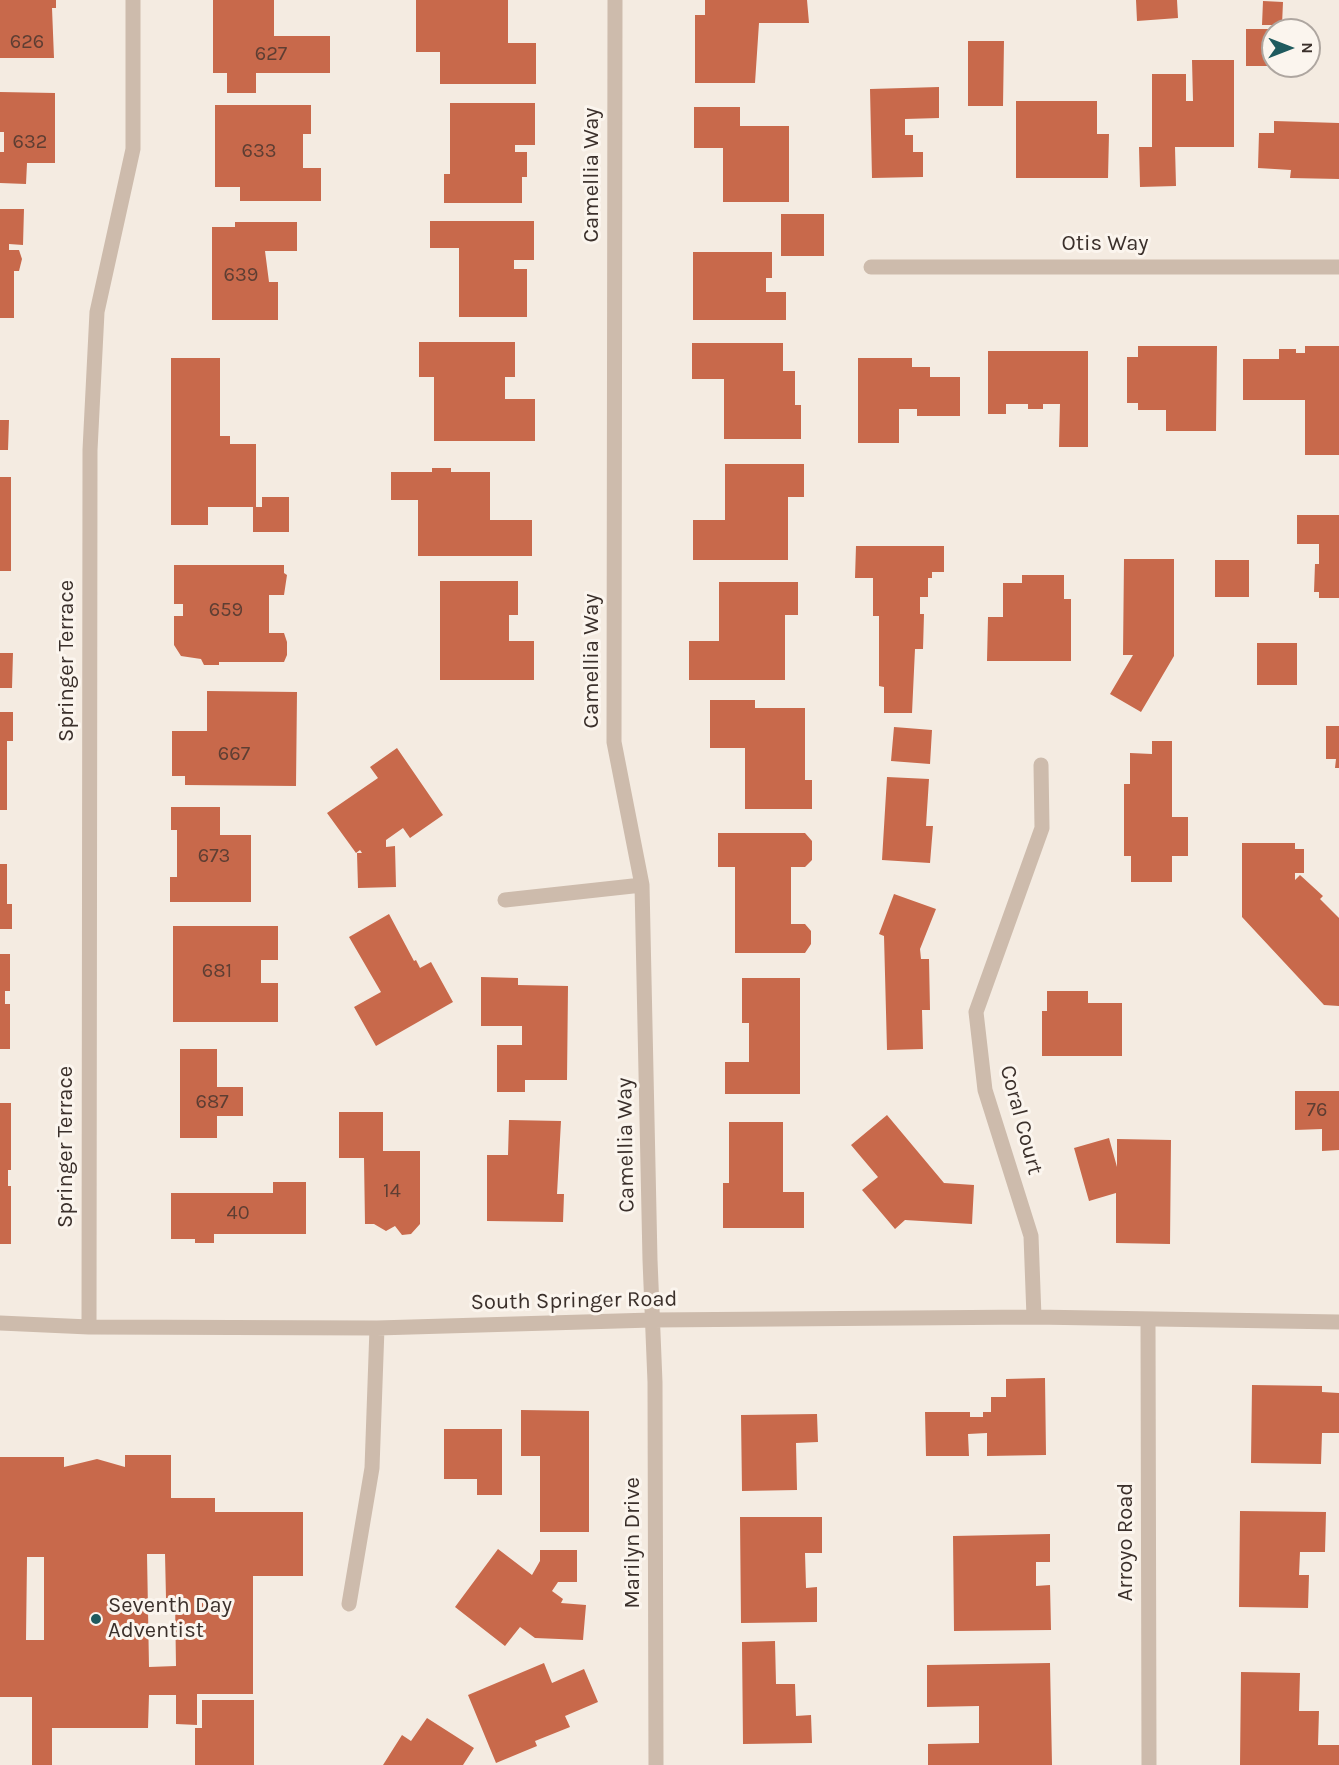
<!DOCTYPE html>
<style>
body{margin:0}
#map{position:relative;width:1339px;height:1765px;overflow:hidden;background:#f4ebe1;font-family:Karla,sans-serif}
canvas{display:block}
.north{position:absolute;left:1261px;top:18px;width:60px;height:60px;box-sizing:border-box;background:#fbf5ee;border:2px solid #aea6a0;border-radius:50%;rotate:90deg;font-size:16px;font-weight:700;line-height:24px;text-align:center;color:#3b302b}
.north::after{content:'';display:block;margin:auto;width:21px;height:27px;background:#1f5a5e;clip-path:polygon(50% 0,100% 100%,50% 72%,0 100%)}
</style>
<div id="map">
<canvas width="1339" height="1765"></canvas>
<div class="north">N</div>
</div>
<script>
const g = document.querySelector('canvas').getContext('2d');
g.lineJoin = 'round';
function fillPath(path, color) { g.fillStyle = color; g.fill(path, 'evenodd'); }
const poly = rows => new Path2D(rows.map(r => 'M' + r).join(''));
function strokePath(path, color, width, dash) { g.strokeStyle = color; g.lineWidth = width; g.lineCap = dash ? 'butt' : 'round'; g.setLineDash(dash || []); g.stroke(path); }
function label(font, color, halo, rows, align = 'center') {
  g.font = font + ' Karla,sans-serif'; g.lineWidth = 6; g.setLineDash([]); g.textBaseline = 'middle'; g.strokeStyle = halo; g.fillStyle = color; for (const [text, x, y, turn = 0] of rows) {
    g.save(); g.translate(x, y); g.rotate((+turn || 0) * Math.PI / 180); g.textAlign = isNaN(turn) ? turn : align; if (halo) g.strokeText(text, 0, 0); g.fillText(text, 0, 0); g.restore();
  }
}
const building = poly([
 [0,0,56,0,56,8,52,8,54,58,0,58],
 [213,0,274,0,274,36,330,36,330,73,256,73,256,93,227,93,227,73,213,73],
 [416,0,508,0,508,43,536,43,536,84,440,84,440,52,416,52],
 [705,0,807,0,809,23,759,23,755,83,695,83,695,15,705,15],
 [1136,0,1177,0,1178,18,1137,21],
 [1263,1,1283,2,1282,25,1262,25],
 [1246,29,1273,29,1273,66,1246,66],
 [968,41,1004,41,1003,106,968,106],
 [1192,60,1234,60,1234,147,1175,147,1176,186,1140,187,1139,147,1152,147,1152,74,1186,74,1186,101,1193,101],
 [939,87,939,118,905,119,905,135,913,135,913,152,923,152,923,177,872,178,870,89],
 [0,92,55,93,55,163,27,163,26,184,0,183,0,152,4,152,4,132,0,132],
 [1016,101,1097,101,1097,134,1109,134,1108,178,1016,178],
 [450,103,535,103,535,145,515,145,515,152,527,152,527,177,522,177,522,203,444,203,444,174,450,174],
 [215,105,311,105,311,134,303,134,303,168,321,168,321,201,240,201,240,187,215,187],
 [694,107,740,107,740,126,789,126,789,202,723,202,723,148,694,148],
 [1274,121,1339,123,1339,179,1290,178,1291,170,1258,168,1259,133,1274,133],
 [0,209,24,209,23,245,9,244,9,250,19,250,22,259,19,271,14,271,14,318,0,318],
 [781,214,824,214,824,256,781,256],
 [430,221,534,221,534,260,514,260,514,269,527,269,527,317,459,317,459,248,430,248],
 [235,222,297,222,297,251,265,251,269,282,278,282,278,320,212,320,212,227,235,227],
 [693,252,772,252,772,278,766,278,766,292,786,292,786,320,693,320],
 [419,342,515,342,515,377,505,377,505,399,535,399,535,441,434,441,434,377,419,377],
 [692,343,783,343,783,371,795,371,795,405,801,405,801,439,724,439,724,379,692,379],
 [1138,346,1217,346,1216,431,1166,431,1166,410,1138,410,1138,403,1127,403,1127,357,1138,357],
 [1305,346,1339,346,1339,455,1305,455,1305,400,1243,400,1243,359,1279,359,1279,349,1296,349,1296,353,1305,353],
 [988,351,1088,351,1088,447,1059,447,1060,404,1043,404,1043,409,1028,409,1028,404,1006,404,1006,414,988,414],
 [171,358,220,358,220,436,230,436,230,444,256,444,256,507,262,507,262,497,289,497,289,532,253,532,253,507,208,507,208,525,171,525],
 [858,358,912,358,912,367,930,367,930,377,960,377,960,416,917,416,917,409,899,409,899,443,858,443],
 [0,420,9,420,8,450,0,450],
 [725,464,804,464,804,497,788,497,788,560,693,560,693,520,725,520],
 [432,468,451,468,451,472,490,472,490,520,532,520,532,556,418,556,418,500,391,500,391,472,432,472],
 [0,477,11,477,11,571,0,571],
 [1297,515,1339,515,1339,598,1319,598,1319,592,1314,592,1315,564,1319,564,1319,544,1297,544],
 [856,546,944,546,944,572,932,572,932,578,928,578,928,597,920,597,920,614,924,614,923,649,915,649,912,713,884,713,884,687,879,686,879,616,873,616,873,578,855,578],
 [1124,559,1174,559,1174,656,1141,712,1110,694,1133,655,1123,655],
 [1215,560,1249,560,1249,597,1215,597],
 [174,565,284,565,284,573,287,575,284,595,269,595,269,633,284,633,287,642,287,655,284,662,219,662,219,665,204,665,201,659,181,656,174,645,174,616,183,616,183,604,174,604],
 [1022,575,1064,575,1064,599,1071,599,1071,661,987,661,988,617,1003,617,1003,583,1022,583],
 [440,581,518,581,518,615,509,615,509,641,534,641,534,680,440,680],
 [719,582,798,582,798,615,785,615,785,680,689,680,689,641,719,641],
 [1257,643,1297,643,1297,685,1257,685],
 [0,653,13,653,12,688,0,688],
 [207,691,297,692,296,786,185,785,185,776,172,776,172,731,207,731],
 [710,700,755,700,755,708,805,708,805,780,812,780,812,809,745,809,745,748,710,748],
 [0,712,13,712,13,741,7,741,7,810,0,810],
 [1326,726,1339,726,1339,768,1335,768,1336,759,1326,759],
 [894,727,932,730,930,764,891,761],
 [1152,741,1172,741,1172,817,1188,817,1188,856,1172,856,1172,882,1131,882,1131,856,1124,856,1124,784,1130,784,1130,753,1152,754],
 [397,748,443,815,410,838,403,828,386,840,386,847,395,846,396,887,358,888,357,853,362,853,360,850,356,853,327,813,378,778,370,767],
 [887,777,929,779,926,826,933,826,930,863,882,860],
 [171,807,220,807,220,835,251,835,251,902,170,902,170,877,177,877,177,830,171,830],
 [718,833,805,833,812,841,812,860,805,867,791,867,791,924,805,924,811,931,811,944,805,953,735,953,735,867,718,867],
 [1242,843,1295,843,1295,849,1304,849,1304,873,1295,873,1295,880,1300,875,1323,896,1320,899,1339,918,1339,1006,1324,1005,1242,917],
 [0,864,7,864,7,904,12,904,12,929,0,929],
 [894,894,936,909,920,949,921,959,929,959,930,1010,922,1010,923,1049,887,1050,884,936,879,934],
 [389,914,414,961,416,960,420,968,431,962,453,1002,376,1046,354,1007,381,992,349,937],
 [173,926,278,926,278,960,261,960,261,983,278,983,278,1022,173,1022],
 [0,954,10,954,10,991,5,991,5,1004,10,1004,10,1049,0,1049],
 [481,977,518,978,518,985,568,986,567,1080,525,1080,525,1092,497,1092,497,1045,522,1045,522,1026,481,1026],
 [742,978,800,978,800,1094,725,1094,725,1062,749,1062,749,1023,742,1023],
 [1047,991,1088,991,1088,1003,1122,1003,1122,1056,1042,1056,1042,1011,1047,1011],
 [180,1049,217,1049,217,1087,243,1087,243,1116,217,1116,217,1138,180,1138],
 [1295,1091,1339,1091,1339,1150,1322,1151,1322,1129,1295,1130],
 [0,1103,11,1103,11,1170,8,1170,8,1186,11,1186,11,1244,0,1244],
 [339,1112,383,1112,383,1151,420,1151,420,1224,411,1234,402,1235,395,1226,386,1231,374,1224,365,1224,364,1158,339,1158],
 [887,1115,944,1183,974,1185,972,1224,905,1220,895,1229,862,1190,878,1177,851,1145],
 [509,1120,561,1121,557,1194,564,1194,563,1222,487,1221,487,1155,508,1155],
 [729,1122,783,1122,783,1192,804,1192,804,1228,723,1228,723,1183,729,1183],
 [1109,1138,1117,1167,1117,1139,1171,1140,1170,1244,1116,1243,1116,1193,1089,1201,1074,1148],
 [273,1182,306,1182,306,1234,214,1234,214,1243,195,1243,195,1239,171,1239,171,1193,273,1193],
 [1045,1378,1046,1455,987,1456,987,1433,968,1434,969,1456,926,1456,925,1412,970,1412,970,1417,983,1417,983,1412,991,1412,991,1397,1006,1397,1006,1379],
 [1252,1385,1322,1386,1322,1392,1339,1393,1339,1433,1322,1433,1321,1464,1251,1463],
 [521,1410,589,1411,589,1532,540,1532,540,1456,521,1456],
 [817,1414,818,1442,796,1443,797,1490,742,1491,741,1415],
 [444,1429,502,1429,502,1495,477,1495,477,1479,444,1479],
 [125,1455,171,1455,171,1498,215,1498,215,1512,303,1512,303,1576,253,1576,253,1694,197,1694,197,1725,176,1724,176,1695,149,1695,148,1728,52,1728,52,1765,32,1765,32,1697,0,1697,0,1457,64,1457,64,1467,97,1459,125,1467],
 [147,1554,165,1554,166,1598,175,1598,176,1666,149,1667],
 [27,1557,44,1557,44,1640,26,1640],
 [1240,1511,1326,1512,1325,1552,1300,1552,1299,1575,1309,1575,1308,1608,1239,1607],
 [740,1517,822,1517,822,1553,805,1553,806,1588,817,1587,817,1622,741,1623],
 [1050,1534,1050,1562,1036,1562,1036,1586,1050,1585,1051,1630,954,1631,953,1536],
 [498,1549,532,1575,540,1561,540,1550,577,1550,577,1582,558,1582,552,1591,563,1599,561,1603,586,1605,583,1640,535,1638,520,1627,505,1646,455,1607],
 [775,1641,776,1684,795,1684,796,1716,811,1715,812,1743,743,1744,742,1642],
 [544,1663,552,1683,584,1669,598,1702,565,1716,570,1727,535,1741,537,1746,496,1763,468,1695],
 [1050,1663,1052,1765,928,1765,928,1744,979,1743,979,1706,927,1707,927,1665],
 [1241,1672,1300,1673,1299,1711,1319,1711,1318,1745,1339,1745,1339,1765,1240,1765],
 [202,1700,254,1700,254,1765,195,1765,195,1728,202,1728],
 [427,1718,474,1748,463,1765,383,1765,402,1735,411,1741]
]);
const minor = poly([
 [615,0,614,742,642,885,650,1260,655,1382,656,1765],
 [871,267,1339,267],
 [505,900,642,885],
 [1034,1317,1031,1236,985,1090,976,1012,1042,828,1041,765],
 [1148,1319,1149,1765],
 [0,1323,89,1327,377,1328,652,1320,1034,1317,1339,1322],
 [89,1327,90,450,97,312,133,149,133,0],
 [349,1604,372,1468,377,1328]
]);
const markers = [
 [96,1619,6,"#1f5a5e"]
];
const numberNames = [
 ["626",27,42],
 ["627",271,54],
 ["632",30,142],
 ["633",259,151],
 ["639",241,275],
 ["659",226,610],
 ["667",234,754],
 ["673",214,856],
 ["681",217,971],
 ["687",212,1102],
 ["76",1317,1110],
 ["14",392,1191],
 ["40",238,1213]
];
const streetNames = [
 ["Camellia Way",592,175,-90],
 ["Otis Way",1105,244],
 ["Springer Terrace",67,661,-90],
 ["Camellia Way",592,661,-90],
 ["Coral Court",1021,1120,75],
 ["Camellia Way",626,1145,-91],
 ["Springer Terrace",66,1147,-90],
 ["South Springer Road",574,1301,-1],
 ["Arroyo Road",1126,1542,-90],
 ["Marilyn Drive",633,1543,-90]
];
const poiNames = [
 ["Seventh Day",108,1606],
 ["Adventist",108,1631]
];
fillPath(building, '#c8694b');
strokePath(minor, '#cdbbac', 15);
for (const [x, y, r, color] of markers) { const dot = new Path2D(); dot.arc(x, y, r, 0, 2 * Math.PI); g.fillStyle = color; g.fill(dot); strokePath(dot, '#fbf5ee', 2); }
label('20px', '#5e3e33', null, numberNames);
label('22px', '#3b302b', '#fbf5ee', streetNames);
label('22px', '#3b302b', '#fbf5ee', poiNames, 'left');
</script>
